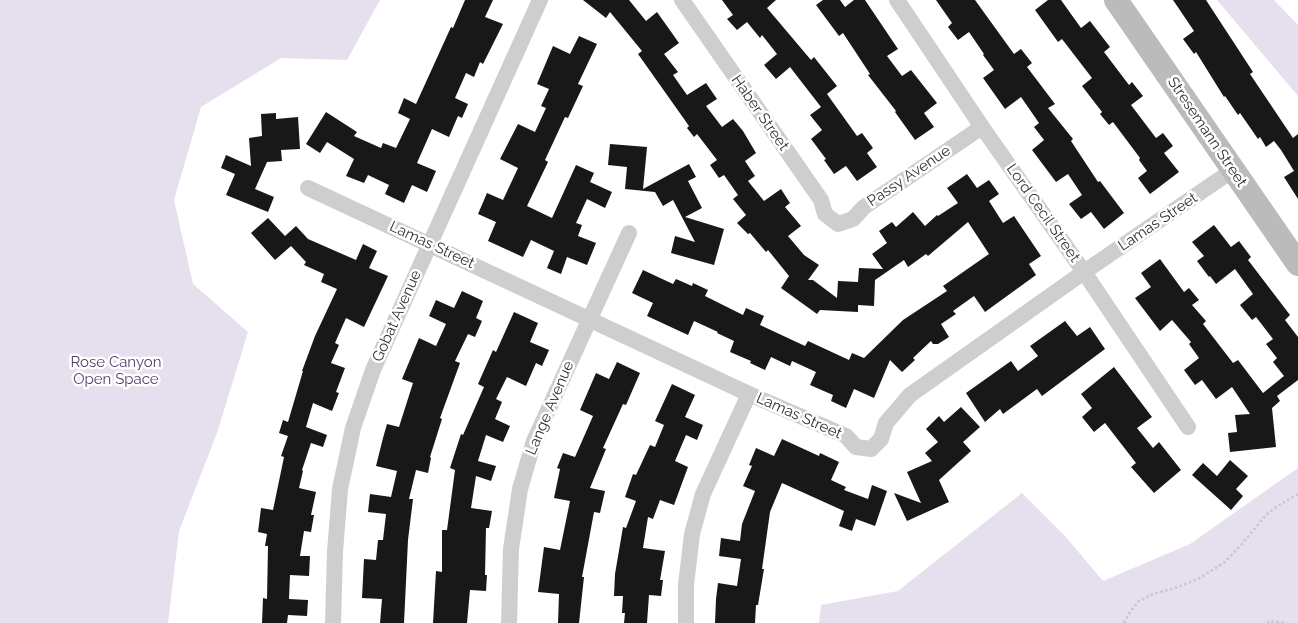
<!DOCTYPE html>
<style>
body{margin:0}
canvas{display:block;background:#fff}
</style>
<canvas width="1298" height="623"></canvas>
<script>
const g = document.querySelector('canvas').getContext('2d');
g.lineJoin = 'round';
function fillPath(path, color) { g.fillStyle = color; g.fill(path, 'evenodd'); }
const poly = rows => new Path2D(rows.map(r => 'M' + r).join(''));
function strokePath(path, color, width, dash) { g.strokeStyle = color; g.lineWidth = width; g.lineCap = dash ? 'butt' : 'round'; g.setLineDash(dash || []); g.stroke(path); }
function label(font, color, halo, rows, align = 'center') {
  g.font = font + ' Raleway,sans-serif'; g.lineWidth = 5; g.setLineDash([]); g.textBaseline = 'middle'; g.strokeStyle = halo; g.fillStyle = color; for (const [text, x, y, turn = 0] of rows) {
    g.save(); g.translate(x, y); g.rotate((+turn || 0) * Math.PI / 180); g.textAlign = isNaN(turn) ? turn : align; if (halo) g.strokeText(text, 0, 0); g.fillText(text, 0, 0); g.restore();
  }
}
const green = poly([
 [0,0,380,0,347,60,281,58,201,107,174,200,193,284,248,332,217,433,179,531,168,623,0,623],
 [1217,0,1274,0,1298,25,1298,96],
 [1298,468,1298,623,819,623,821,605,898,591,1022,493,1065,536,1103,581,1190,544]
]);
const building = poly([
 [465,0,493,0,485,17,503,24,483,64,480,62,474,77,466,73,455,98,468,104,462,118,458,116,449,137,432,129,417,163,436,171,427,192,412,185,404,203,385,194,389,185,368,175,364,183,346,176,354,159,327,142,320,153,306,144,326,112,357,132,354,136,381,148,383,143,396,148,410,119,398,113,404,98,416,104,451,27,453,28],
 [583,0,629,0,646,21,657,12,679,43,664,54,678,72,673,75,687,95,706,83,717,99,706,106,722,127,733,119,743,131,756,153,745,161,755,176,748,181,764,201,781,189,790,203,785,207,801,226,788,236,804,255,819,265,808,280,813,280,837,298,838,281,858,282,859,268,883,269,872,254,887,243,879,231,892,222,896,227,913,212,925,226,937,215,938,216,958,203,947,188,967,174,977,188,989,180,999,194,989,201,1003,223,1014,216,1041,256,1029,264,1036,275,985,312,974,296,953,311,956,314,941,324,949,337,938,344,933,344,931,341,913,358,915,360,902,372,890,360,874,398,854,389,846,408,831,401,833,395,810,385,816,372,792,361,790,366,771,357,765,370,750,363,751,361,730,352,734,341,717,333,718,332,694,321,688,335,647,316,653,303,632,293,643,270,673,284,676,279,692,286,693,283,708,290,705,296,743,315,746,308,764,316,760,325,805,346,808,341,849,360,852,353,864,358,903,320,947,291,943,286,989,254,968,222,928,256,926,254,908,267,904,260,875,280,874,306,858,305,858,312,820,310,817,314,781,288,789,276,768,250,766,252,750,233,748,234,737,223,746,215,733,199,738,195,724,175,719,178,710,165,717,160,697,134,694,137,687,128,689,126,638,54,642,51,610,12,606,18],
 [722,0,776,0,767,8,811,60,814,57,837,86,827,94,857,136,862,133,873,148,867,153,877,167,857,181,846,166,834,174,824,160,826,159,811,139,822,130,810,115,821,107,790,67,776,79,764,65,777,54,762,35,760,38,747,22,737,30,727,19,733,15],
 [823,0,840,0,845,7,854,0,865,0,898,49,887,56,902,76,911,70,937,103,924,113,934,127,915,140,895,112,896,111,868,75,870,74,843,33,839,36,816,5],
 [936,0,975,0,1014,54,1021,49,1032,63,1027,67,1055,104,1048,108,1073,139,1071,141,1098,182,1100,181,1124,213,1104,229,1091,212,1081,219,1069,204,1082,195,1068,174,1056,182,1032,150,1044,140,1034,127,1039,123,1021,97,1005,109,983,78,994,70,983,55,984,54,969,32,958,40,948,27,952,23],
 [1048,0,1061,0,1081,28,1090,21,1110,47,1104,52,1129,85,1132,82,1143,96,1131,105,1156,138,1163,133,1173,146,1164,153,1179,172,1150,194,1138,178,1147,171,1139,160,1140,158,1113,122,1109,125,1100,114,1102,112,1082,86,1092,78,1062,39,1058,42,1035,10],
 [1173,0,1206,0,1253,72,1250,74,1293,138,1298,134,1298,199,1284,177,1294,171,1281,150,1274,141,1266,147,1260,137,1258,139,1240,113,1238,115,1225,96,1224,97,1196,52,1194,54,1183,39,1194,31],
 [579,36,597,44,578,84,583,86,568,118,565,117,545,160,548,162,527,206,552,218,576,165,594,173,590,182,612,192,605,208,587,199,576,223,582,225,578,236,596,243,587,265,567,257,561,274,547,268,554,251,531,240,523,257,488,241,496,222,478,214,487,193,503,200,518,168,500,159,518,124,535,132,546,108,541,106,549,89,537,84,553,46,570,54],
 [276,113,276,119,298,117,300,149,281,150,282,161,267,162,255,189,274,197,268,212,226,195,235,174,221,168,226,155,251,166,249,138,262,136,261,114],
 [610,144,647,147,643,189,689,164,696,177,688,181,702,208,685,217,724,229,714,265,671,253,675,236,695,242,673,200,663,206,655,192,625,189,627,167,608,165],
 [268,218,285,236,296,226,308,239,356,260,363,244,377,251,369,268,388,276,364,327,346,318,335,343,339,345,331,363,345,368,336,392,339,393,332,411,313,403,306,427,327,435,323,447,311,443,302,470,303,471,299,488,316,492,311,515,314,515,311,532,304,531,300,556,310,556,309,576,290,575,289,599,308,600,307,616,288,615,287,623,262,623,263,598,267,599,268,546,265,546,267,534,258,532,261,508,273,510,284,457,281,456,288,436,279,433,283,420,288,422,303,371,302,371,315,336,337,289,321,282,324,274,304,265,306,262,291,246,275,260,251,233],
 [1214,225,1231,247,1239,241,1251,257,1248,260,1290,315,1285,320,1298,337,1298,380,1277,396,1280,401,1272,408,1276,447,1230,452,1228,433,1237,432,1235,415,1250,414,1232,387,1216,399,1202,380,1195,385,1184,370,1199,358,1189,344,1191,342,1172,320,1160,331,1135,298,1151,287,1141,273,1160,259,1184,292,1189,288,1199,300,1192,305,1206,321,1203,324,1233,363,1238,360,1263,393,1284,376,1273,362,1277,358,1266,344,1273,339,1256,317,1252,320,1240,305,1253,294,1235,269,1216,284,1210,276,1209,277,1197,261,1204,256,1192,242],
 [462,291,483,301,476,318,482,321,475,337,468,334,455,361,460,363,440,418,442,419,430,457,431,458,428,473,416,470,409,499,413,499,408,540,404,623,380,623,382,599,362,598,364,559,376,560,378,540,383,540,386,514,368,512,370,494,391,497,397,471,376,466,383,438,387,424,399,427,413,383,402,379,419,338,436,346,446,324,429,316,436,300,454,308],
 [514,312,538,323,530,342,549,350,542,366,536,363,526,386,507,377,496,399,502,402,495,419,510,426,503,442,486,435,478,461,496,466,491,481,476,476,471,508,492,511,489,528,486,528,485,575,487,575,486,591,470,590,467,623,433,623,436,571,442,572,442,530,447,530,455,470,450,468,461,434,463,435,484,387,478,384,493,350,496,352],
 [1065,321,1077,336,1090,327,1105,349,1042,396,1037,389,1003,414,1000,409,985,422,966,393,1011,361,1018,371,1038,356,1030,346],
 [617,362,640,373,626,405,623,404,603,448,606,449,590,488,605,491,600,513,594,512,582,577,584,577,579,623,558,623,559,594,538,592,544,547,560,550,570,501,554,498,560,469,557,468,563,453,575,457,593,416,580,410,596,373,609,379],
 [1114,367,1152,417,1137,428,1153,448,1159,442,1181,470,1154,493,1131,467,1136,463,1105,423,1094,432,1082,417,1092,408,1081,394],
 [672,384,695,395,685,417,703,425,697,440,686,435,675,461,688,467,674,505,660,500,653,519,648,517,643,548,665,551,660,580,663,580,661,596,649,595,647,623,624,623,625,613,622,613,623,596,614,596,615,574,623,527,626,528,636,501,625,497,633,474,636,475,650,445,655,447,664,425,655,421],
 [961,407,980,427,963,442,971,451,939,480,949,502,907,521,894,493,921,503,907,472,932,461,925,453,938,442,926,429,939,416,944,422],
 [782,439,819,456,820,453,839,462,831,480,846,487,844,490,868,499,872,485,887,491,875,526,856,519,852,531,839,526,844,511,782,483,770,512,762,569,764,569,758,605,756,605,755,623,715,623,716,599,718,583,737,586,741,559,719,556,721,538,740,541,742,524,755,491,743,486,752,466,749,465,756,448,774,456],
 [1230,460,1248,476,1236,489,1243,496,1231,510,1192,475,1203,463,1217,476]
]);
const path = poly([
 [1124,623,1130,612,1139,601,1153,594,1178,587,1200,578,1225,562,1241,545,1267,514,1279,505,1298,494],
 [1267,623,1270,621,1287,623]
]);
const street = poly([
 [682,0,821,200,825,214,838,224,853,219,864,207,982,127],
 [897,0,982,127,1084,272,1188,427],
 [308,188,749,394,846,436,856,447,871,449,881,439,886,423,910,395,1084,272,1233,170],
 [333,623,335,552,340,489,353,428,373,370,540,0],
 [509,623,511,549,520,489,534,441,629,233],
 [686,623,686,585,692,534,703,494,749,394]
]);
const secondary = poly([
 [1116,0,1298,264]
]);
const streetNames = [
 ["Haber Street",760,113,55],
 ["Stresemann Street",1207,132,56],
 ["Passy Avenue",909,176,-34],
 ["Lord Cecil Street",1043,213,55],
 ["Lamas Street",1158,222,-34],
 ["Lamas Street",432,245,25],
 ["Gobat Avenue",397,316,-66],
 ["Lange Avenue",550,408,-67],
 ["Lamas Street",799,416,24]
];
const parkNames = [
 ["Rose Canyon",116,362],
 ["Open Space",116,379]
];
fillPath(green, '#e5dfee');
fillPath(building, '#181818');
strokePath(path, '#c8c8c8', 2.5, [2.5, 2.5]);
strokePath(street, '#cecece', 16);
strokePath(secondary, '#bbb', 24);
label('15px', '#313131', '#fff', streetNames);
label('15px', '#543d6e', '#fff', parkNames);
</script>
